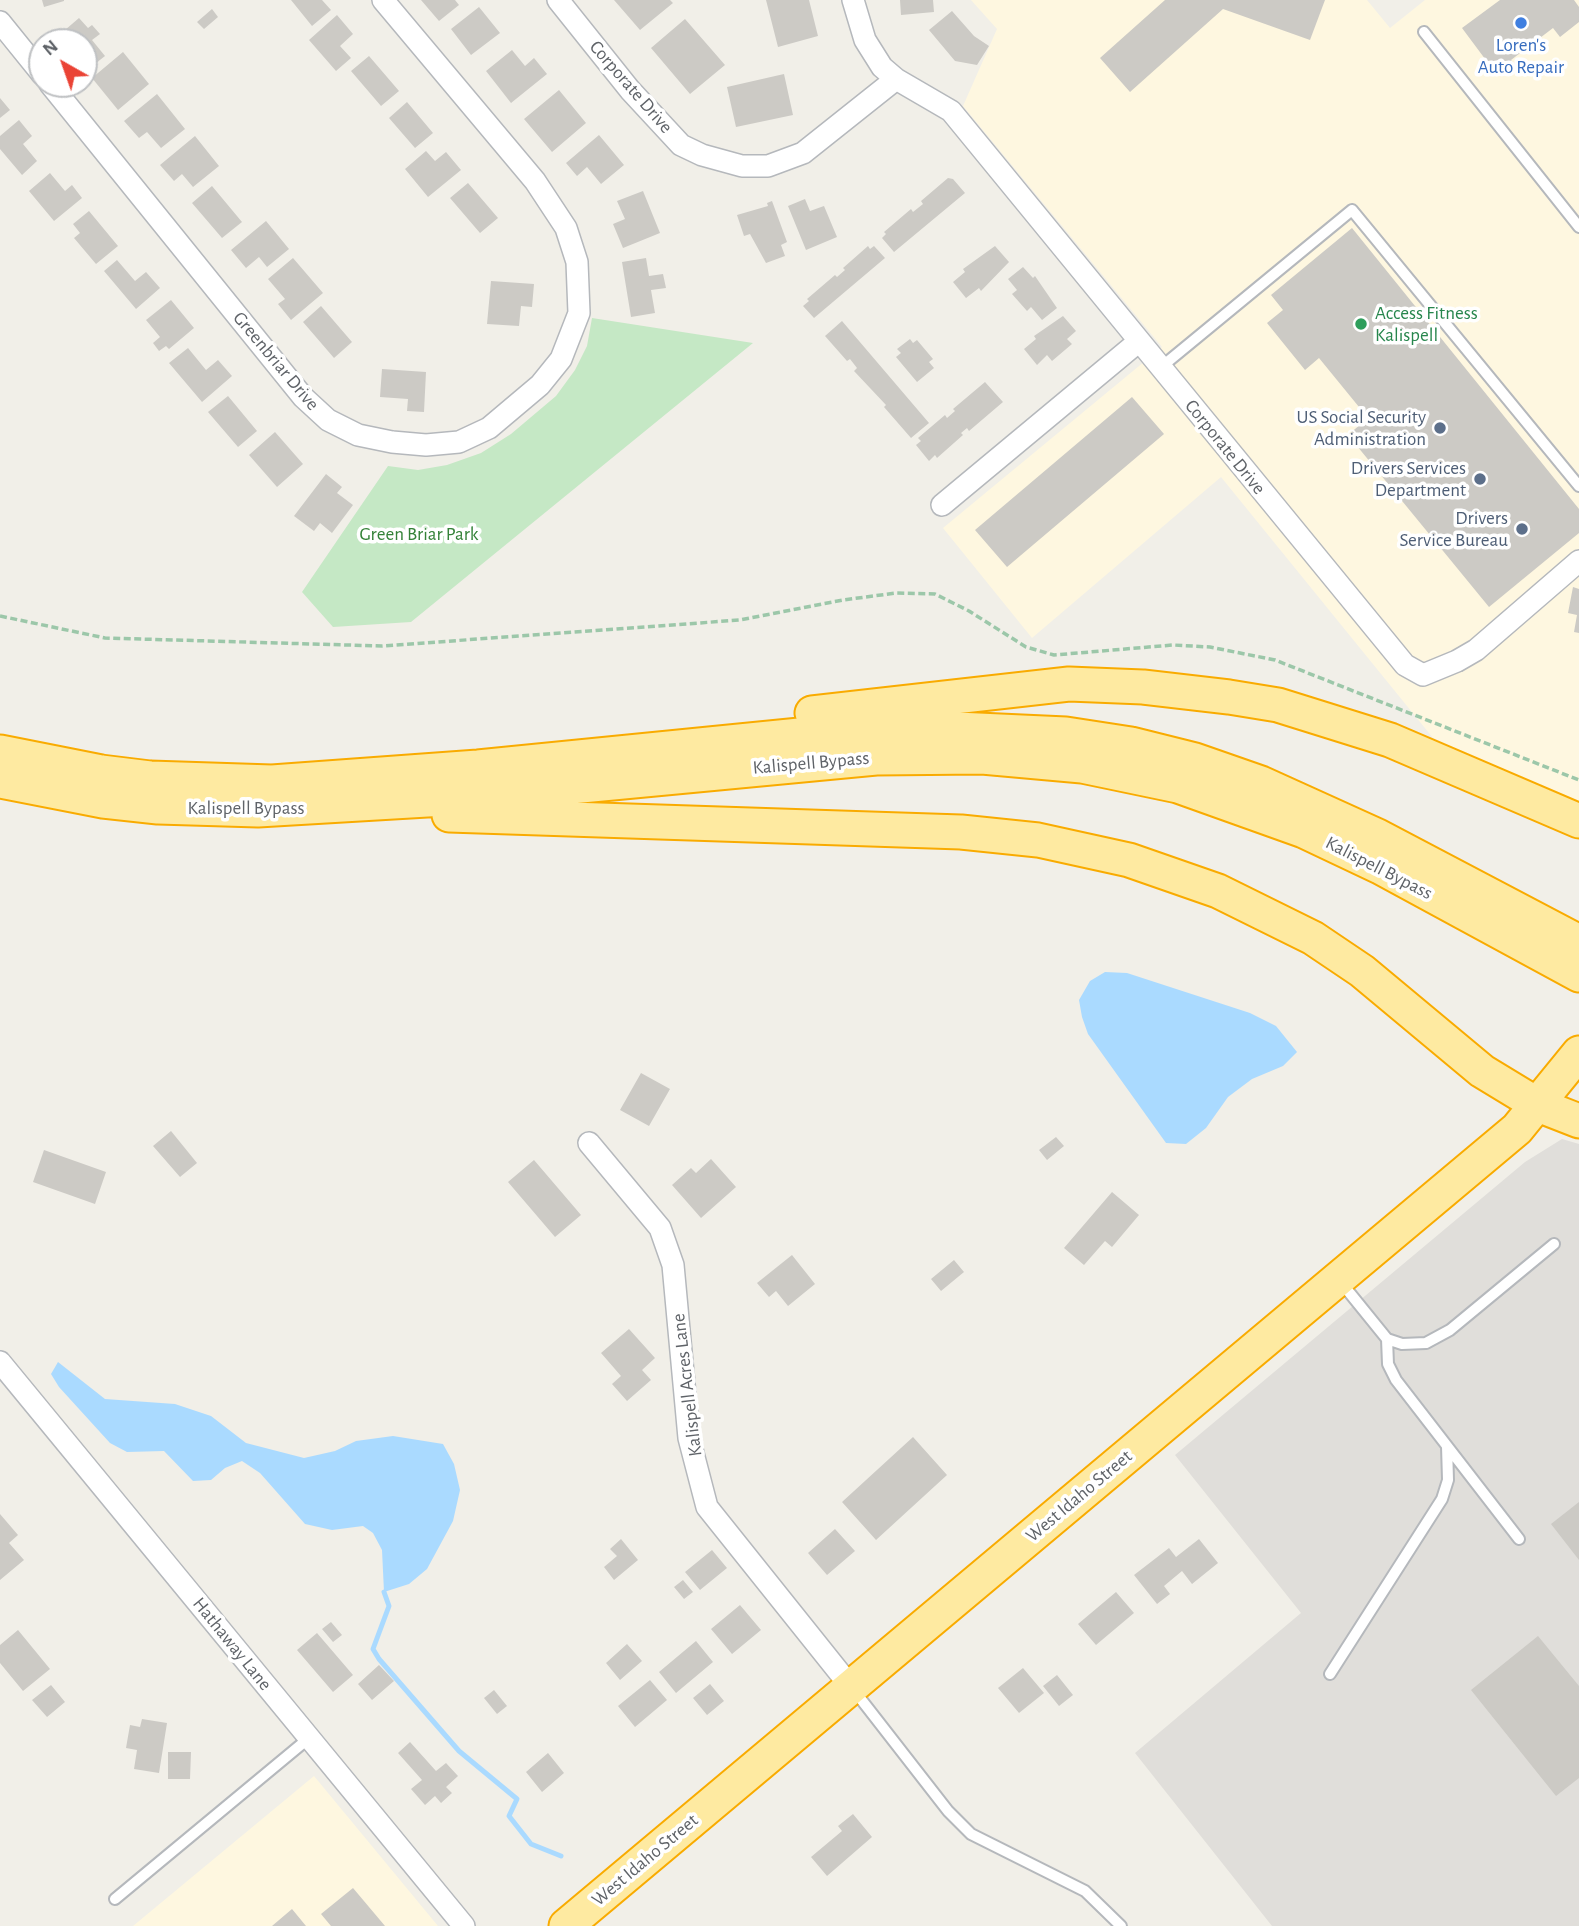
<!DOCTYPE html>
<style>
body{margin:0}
#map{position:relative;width:1579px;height:1926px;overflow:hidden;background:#f1efe8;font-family:"Alegreya Sans",sans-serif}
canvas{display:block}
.north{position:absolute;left:28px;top:28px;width:70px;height:70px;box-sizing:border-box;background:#fff;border:2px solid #bfc1c3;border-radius:50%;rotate:320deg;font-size:19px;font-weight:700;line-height:28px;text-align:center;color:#5f6368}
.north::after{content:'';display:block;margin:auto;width:24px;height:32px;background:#ea4335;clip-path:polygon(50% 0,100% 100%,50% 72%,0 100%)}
</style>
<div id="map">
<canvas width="1579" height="1926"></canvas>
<div class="north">N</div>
</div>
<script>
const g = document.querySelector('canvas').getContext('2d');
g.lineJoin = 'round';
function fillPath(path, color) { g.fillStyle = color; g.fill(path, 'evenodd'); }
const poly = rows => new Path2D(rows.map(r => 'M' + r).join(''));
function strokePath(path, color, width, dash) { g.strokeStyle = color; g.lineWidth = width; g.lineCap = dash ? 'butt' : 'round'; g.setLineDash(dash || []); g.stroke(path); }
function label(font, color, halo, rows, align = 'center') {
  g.font = font + ' "Alegreya Sans",sans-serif'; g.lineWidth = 7; g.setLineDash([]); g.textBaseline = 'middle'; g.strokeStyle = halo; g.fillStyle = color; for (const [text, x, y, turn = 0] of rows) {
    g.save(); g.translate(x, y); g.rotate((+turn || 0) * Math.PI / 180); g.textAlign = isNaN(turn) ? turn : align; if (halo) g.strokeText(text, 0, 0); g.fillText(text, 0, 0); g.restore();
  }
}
const commercial = poly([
 [971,0,1367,0,1390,28,1425,0,1579,0,1579,807,1565,804,1433,738,1221,477,1032,638,943,528,1162,347,963,106,997,29],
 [314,1776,438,1926,133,1926]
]);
const industrial = poly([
 [1562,1139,1579,1144,1579,1926,1272,1926,1135,1753,1301,1613,1175,1455,1525,1162]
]);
const green = poly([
 [592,318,753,343,411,622,333,627,302,592,388,466,418,470,447,465,481,453,511,434,556,396,575,370,587,346]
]);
const water = poly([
 [1105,972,1127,973,1250,1013,1276,1026,1297,1052,1283,1066,1252,1079,1228,1097,1206,1128,1186,1144,1166,1143,1088,1034,1082,1017,1079,1000,1090,981],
 [58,1362,105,1399,175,1404,211,1416,246,1443,304,1458,335,1451,356,1441,393,1436,443,1444,454,1464,460,1490,453,1521,427,1569,409,1584,384,1592,382,1550,373,1533,363,1526,332,1530,305,1524,260,1473,242,1461,225,1468,211,1480,193,1481,164,1451,127,1452,110,1443,59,1387,51,1374]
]);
const stream = poly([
 [384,1592,389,1606,373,1649,379,1659,459,1751,517,1799,509,1816,531,1844,561,1856]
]);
const building = poly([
 [42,0,64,0,64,1,44,7],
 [291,0,322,0,331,10,312,26],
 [421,0,455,0,459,5,439,21],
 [614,0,670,0,673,3,640,30],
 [766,0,809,0,818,36,778,47],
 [900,0,933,0,934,12,901,15],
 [1165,0,1325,0,1310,40,1223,9,1130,92,1100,58],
 [1500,0,1574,0,1579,7,1579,22,1560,37,1553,28,1511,60,1513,63,1497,75,1462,28],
 [479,7,500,33,471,55,451,29],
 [212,9,218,17,204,29,197,22],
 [952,11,974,36,989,46,977,65,955,61,929,30],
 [337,15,353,34,340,46,351,58,336,71,309,40],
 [79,18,88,28,92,25,100,34,92,40,105,56,86,71,84,42,75,42,65,30],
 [685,19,725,65,690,94,651,48],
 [512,50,525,66,534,58,547,74,511,103,486,71],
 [123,52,149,84,118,110,92,78],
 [369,56,399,91,381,106,351,71],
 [784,74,793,115,736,127,727,87],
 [559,90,586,123,552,152,524,119],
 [157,94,185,129,161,148,147,132,139,138,124,121],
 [0,98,10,110,0,118],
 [407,102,433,133,415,148,389,118],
 [19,120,32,136,23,144,37,161,22,175,0,149,0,136],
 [599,135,624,165,601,184,587,167,577,176,566,163],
 [195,136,219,166,193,187,182,174,174,181,160,165],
 [426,151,435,161,446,152,461,170,428,197,405,169],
 [50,173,65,191,72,185,82,198,54,221,29,191],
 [948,178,953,179,965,193,894,252,882,238,886,234,884,232,911,209,913,212,923,204,921,201],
 [468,183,498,218,480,233,450,198],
 [212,186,242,222,222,238,192,203],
 [643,191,660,233,623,248,613,224,625,219,617,201],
 [805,199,810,211,824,206,837,237,806,250,788,206],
 [772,201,787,242,781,245,785,256,766,263,750,234,744,236,737,215,768,206,767,203],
 [89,211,118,246,96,264,74,238,80,233,73,224],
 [266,221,289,249,267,267,259,257,246,268,231,250],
 [1352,228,1579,509,1579,533,1489,607,1348,435,1368,418,1319,358,1305,370,1267,323,1283,310,1271,295],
 [868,246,870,249,874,246,885,258,814,318,803,306,809,301,807,299,835,275,837,277,845,270,843,268],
 [995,246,1009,262,981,291,979,288,966,298,953,282,965,272,963,269],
 [293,258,323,293,291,320,278,304,285,299,268,279],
 [646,258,649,276,663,274,666,288,651,290,655,313,631,317,622,262],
 [117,260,135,281,146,272,160,288,136,309,104,271],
 [1023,267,1033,278,1035,276,1057,308,1042,320,1031,307,1027,311,1012,294,1017,290,1008,279],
 [491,281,534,284,532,307,521,306,519,326,487,324],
 [171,300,194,328,169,349,166,346,159,351,153,343,160,337,146,320],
 [321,306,352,342,334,358,303,322],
 [1063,316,1076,331,1067,339,1072,344,1052,361,1047,355,1037,365,1024,349,1036,339,1034,336],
 [842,321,929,423,911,438,884,407,886,405,854,371,857,368,850,359,847,361,825,336],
 [910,339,913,343,917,340,933,359,929,362,934,368,917,382,896,357,901,353,897,349],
 [188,348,206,370,218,360,232,376,202,402,169,363],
 [382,369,426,372,424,412,407,411,408,399,380,397],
 [985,382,1003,402,969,431,967,428,961,433,963,435,937,458,935,455,929,461,916,445,921,441,918,438,945,415,947,418,955,411,953,409],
 [228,396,257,431,238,447,208,412],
 [1132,397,1164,434,1007,567,975,530],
 [275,432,303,464,277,487,249,455],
 [326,474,342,487,337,493,353,505,332,533,320,523,314,531,294,516],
 [1573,587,1579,589,1579,633,1574,632,1577,615,1568,613],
 [641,1073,670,1089,649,1126,620,1110],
 [171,1131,197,1163,180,1177,153,1146],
 [1056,1137,1064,1146,1047,1160,1039,1150],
 [44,1150,106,1172,95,1204,33,1182],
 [711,1159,736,1187,701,1218,672,1185,691,1168,696,1173],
 [534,1160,581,1215,555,1237,508,1182],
 [1112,1192,1139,1215,1112,1247,1105,1241,1084,1265,1064,1248],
 [792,1255,815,1284,788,1306,776,1291,769,1297,757,1283],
 [954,1260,964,1272,941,1291,931,1279],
 [629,1329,655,1358,642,1370,651,1380,627,1401,612,1384,621,1376,601,1353],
 [913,1437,947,1475,876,1540,842,1502],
 [1579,1502,1579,1560,1551,1524],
 [0,1514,18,1535,9,1543,24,1560,0,1580],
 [835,1529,855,1551,827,1575,808,1553],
 [621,1539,638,1560,614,1580,604,1567,617,1556,610,1549],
 [1199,1539,1218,1563,1192,1584,1182,1571,1164,1586,1170,1594,1157,1604,1134,1575,1169,1548,1176,1557],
 [712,1550,727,1568,700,1590,685,1572],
 [683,1580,693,1592,684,1599,674,1587],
 [1116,1592,1134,1613,1096,1645,1078,1624],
 [740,1605,761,1630,732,1654,711,1629],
 [331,1622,342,1635,333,1642,322,1629],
 [18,1630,50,1669,23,1691,0,1663,0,1645],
 [317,1633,353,1675,333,1692,297,1650],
 [1538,1636,1579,1686,1579,1778,1556,1796,1471,1690],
 [696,1641,713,1662,676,1693,659,1672],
 [627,1644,642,1661,620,1680,606,1663],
 [379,1665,394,1681,372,1700,358,1684],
 [1023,1668,1044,1693,1019,1713,998,1688],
 [1057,1675,1073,1695,1059,1706,1043,1686],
 [650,1680,667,1700,635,1727,618,1706],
 [710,1684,724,1701,707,1715,693,1698],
 [51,1685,65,1702,47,1717,32,1700],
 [494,1690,507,1706,497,1714,484,1698],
 [142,1719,167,1723,159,1773,134,1769,137,1750,126,1748,130,1725,140,1727],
 [410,1742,436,1771,446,1763,458,1776,446,1787,452,1793,441,1803,435,1796,425,1805,411,1789,422,1780,398,1753],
 [168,1752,191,1752,190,1779,168,1779],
 [548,1753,564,1773,542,1792,526,1772],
 [853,1814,872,1837,827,1876,811,1857,842,1831,838,1826],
 [353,1888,385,1926,331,1926,321,1914],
 [292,1909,306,1926,272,1926]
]);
const path = poly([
 [0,616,105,638,382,646,740,620,843,600,896,593,935,594,969,611,1026,647,1054,655,1173,645,1210,647,1275,660,1579,780]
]);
const service = poly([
 [1424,32,1579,227],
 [1160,368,1352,210,1579,486],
 [1340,1281,1387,1339,1402,1344,1426,1343,1450,1330,1554,1244],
 [1387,1339,1388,1364,1396,1380,1519,1539],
 [1330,1674,1442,1499,1448,1480,1447,1446],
 [853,1689,948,1811,971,1834,1085,1891,1121,1926],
 [115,1899,309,1738]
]);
const minor = poly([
 [558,0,630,90,681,145,702,155,742,166,768,166,803,153,896,79],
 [853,0,865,40,882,67,896,79,951,111,1405,665,1423,675,1457,661,1476,650,1579,561],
 [0,22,42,74],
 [50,84,303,397,328,420,358,435,392,442,426,445,459,442,489,428,540,385,561,359,579,313,577,262,566,228,535,181,383,0],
 [942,505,1138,342],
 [589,1143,660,1228,673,1265,689,1438,707,1507,851,1687],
 [0,1362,464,1926]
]);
const trunk = poly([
 [812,713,1069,684,1143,687,1229,697,1278,705,1390,740,1579,821],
 [0,752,101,772,150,778,272,782,478,767,840,731,934,728,1066,734,1131,744,1195,760,1261,783,1378,836,1579,942],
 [0,781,103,801,158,807,258,810,444,799,876,758,982,757,1082,766,1178,786,1304,831,1380,867,1579,975],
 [449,815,961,832,1038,840,1129,860,1218,891,1313,938,1362,971,1482,1071,1538,1105,1579,1121],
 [566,1926,1517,1129,1579,1053]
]);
const markers = [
 [1521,23,7,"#3f7fe0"],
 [1361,324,7,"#2e9e5b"],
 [1440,428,7,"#5c6f8a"],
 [1480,479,7,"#5c6f8a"],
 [1522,529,7,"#5c6f8a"]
];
const shopNames = [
 ["Loren's",1521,45],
 ["Auto Repair",1521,67]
];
const streetNames = [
 ["Corporate Drive",631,87,49],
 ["Greenbriar Drive",276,361,50],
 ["Corporate Drive",1225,447,51],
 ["Kalispell Bypass",811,763,-5],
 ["Kalispell Bypass",246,808],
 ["Kalispell Bypass",1379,868,27],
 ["Kalispell Acres Lane",687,1385,-97],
 ["West Idaho Street",1079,1496,-40],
 ["Hathaway Lane",232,1644,51],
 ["West Idaho Street",645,1860,-40]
];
const leisureNames = [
 ["Access Fitness",1375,313],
 ["Kalispell",1375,335]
];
const serviceNames = [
 ["US Social Security",1426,417],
 ["Administration",1426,439],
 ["Drivers Services",1466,468],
 ["Department",1466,490],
 ["Drivers",1508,518],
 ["Service Bureau",1508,540]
];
const parkNames = [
 ["Green Briar Park",419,534]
];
fillPath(commercial, '#fef7e0');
fillPath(industrial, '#e0deda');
fillPath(green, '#c5e8c5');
fillPath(water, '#aadaff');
strokePath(stream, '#aadaff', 5);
fillPath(building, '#cccac5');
strokePath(service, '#b5b8bc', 14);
strokePath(minor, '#b5b8bc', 24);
strokePath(trunk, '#f9ab00', 37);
strokePath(path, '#9cc7a9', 3.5, [7, 3.5]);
strokePath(service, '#fff', 10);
strokePath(minor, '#fff', 21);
strokePath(trunk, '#feeaa1', 33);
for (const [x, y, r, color] of markers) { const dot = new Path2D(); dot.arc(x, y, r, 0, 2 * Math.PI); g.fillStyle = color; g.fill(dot); strokePath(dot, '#fff', 2.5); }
label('19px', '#366cbe', '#fff', shopNames);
label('19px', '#5f6368', '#fff', streetNames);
label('19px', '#27864d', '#fff', leisureNames, 'left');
label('19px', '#4e5e75', '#fff', serviceNames, 'right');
label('19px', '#348238', '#fff', parkNames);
</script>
